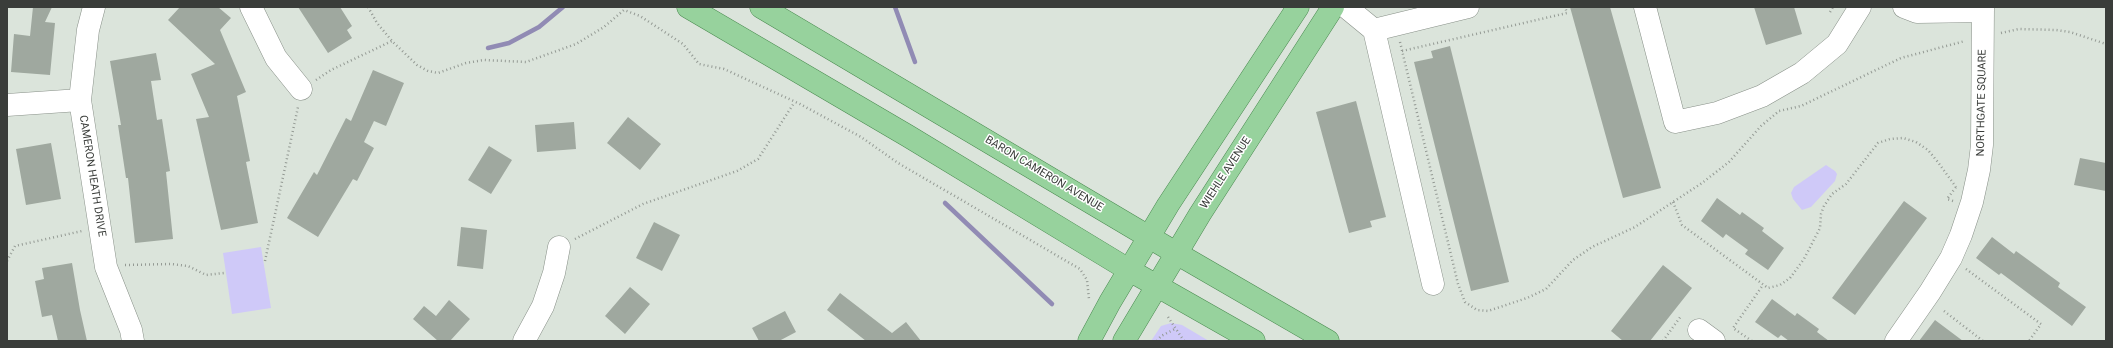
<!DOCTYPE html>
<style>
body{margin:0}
#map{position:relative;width:2113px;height:348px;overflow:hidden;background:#dbe4db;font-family:Roboto,sans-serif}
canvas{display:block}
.frame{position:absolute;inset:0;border:8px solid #3a3d3a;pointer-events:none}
</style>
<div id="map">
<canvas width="2113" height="348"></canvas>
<div class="frame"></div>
</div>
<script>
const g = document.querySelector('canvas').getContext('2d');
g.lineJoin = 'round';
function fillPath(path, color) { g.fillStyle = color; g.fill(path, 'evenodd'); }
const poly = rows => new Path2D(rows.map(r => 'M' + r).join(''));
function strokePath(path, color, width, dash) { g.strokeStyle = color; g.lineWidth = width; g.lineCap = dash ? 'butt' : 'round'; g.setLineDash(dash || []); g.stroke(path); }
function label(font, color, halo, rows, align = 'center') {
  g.font = font + ' Roboto,sans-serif'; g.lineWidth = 3; g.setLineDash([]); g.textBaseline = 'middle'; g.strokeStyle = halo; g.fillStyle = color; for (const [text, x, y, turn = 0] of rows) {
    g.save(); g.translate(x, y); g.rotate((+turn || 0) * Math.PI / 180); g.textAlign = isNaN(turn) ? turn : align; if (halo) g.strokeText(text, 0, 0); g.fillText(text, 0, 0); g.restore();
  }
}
const green = poly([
 [1826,165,1835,171,1837,174,1835,181,1811,207,1802,210,1793,199,1791,193,1794,187],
 [261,247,271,308,232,314,223,253],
 [1171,323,1182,325,1209,341,1151,341,1161,326]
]);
const stream = poly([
 [895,7,915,62],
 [488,48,509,43,539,27,563,7],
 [945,203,1052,304]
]);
const building = poly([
 [33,7,52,7,45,22,55,23,50,75,11,72,14,34,30,36],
 [180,7,218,7,231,18,220,30,246,92,237,96,250,161,246,162,258,223,221,230,196,119,209,117,191,74,215,64,168,20],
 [298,7,340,7,352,26,347,30,352,38,328,53],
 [1570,7,1610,7,1661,188,1623,198],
 [1754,7,1794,7,1802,34,1766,45],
 [1450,46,1509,282,1471,291,1414,62,1433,58,1431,51],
 [156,53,161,80,151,81,157,120,162,119,170,171,166,172,173,239,135,243,128,178,126,178,118,125,121,125,110,61],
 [373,70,404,83,386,126,374,121,364,142,374,148,357,181,353,179,318,237,287,218,314,172,317,175,346,118,351,121],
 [1356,101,1386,217,1370,221,1372,227,1349,233,1316,112],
 [628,117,661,144,640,170,607,143],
 [574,122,576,149,537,152,535,125],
 [51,143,61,199,26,205,16,149],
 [489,146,512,160,491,194,468,180],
 [2080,158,2106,163,2106,191,2074,185],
 [1717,198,1740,215,1742,212,1764,228,1762,231,1784,248,1768,270,1745,254,1748,250,1726,234,1723,238,1701,221],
 [1904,201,1927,218,1855,315,1832,298],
 [654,222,680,235,662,271,636,258],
 [461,227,487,230,483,269,457,266],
 [1992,237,2014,254,2016,251,2060,283,2058,287,2086,307,2072,326,2001,273,1999,275,1976,258],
 [72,263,80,310,87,341,58,341,52,315,42,317,35,281,44,279,42,268],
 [1663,265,1692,288,1650,341,1623,341,1611,331],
 [630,287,650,304,625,334,605,316],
 [840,293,892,333,906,322,921,341,866,341,827,310],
 [1772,299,1795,316,1797,313,1819,329,1817,332,1829,341,1789,341,1781,335,1778,338,1755,322],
 [449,300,470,319,450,341,438,341,413,319,424,306,436,316],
 [785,311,796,332,779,341,759,341,752,328],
 [1935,320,1963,341,1919,341]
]);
const path = poly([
 [368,7,377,23,392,41,417,65,428,71,438,73,466,63,484,60,526,62,576,44,604,27,624,10,640,16,683,44,699,64,724,69,800,104,861,137,898,163,1080,269,1087,280,1089,299],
 [1830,12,1833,7],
 [2001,33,2019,29,2056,30,2070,32,2106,44],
 [1400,42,1458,284,1465,302,1477,310,1488,311,1527,298,1546,289,1573,260,1592,247,1635,227,1702,183,1729,162,1761,126,1779,111,1801,106,1901,58,1965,41],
 [1402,51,1567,13,1565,7],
 [316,80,331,70,392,41],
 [1953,201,1947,199,1956,187],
 [1673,202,1682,225,1768,288,1780,285,1790,278,1804,259,1820,228,1821,214,1824,206,1832,194,1846,184,1878,143,1890,139,1903,138,1916,142,1928,150,1937,161,1956,187],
 [575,239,643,204,737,171,758,159,794,103],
 [7,261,15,246,82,231],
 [265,261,298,107],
 [125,265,171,264,188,266,206,275,224,273],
 [1966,269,2041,324,2029,341],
 [1944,311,1983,341],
 [1168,317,1184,341],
 [1157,341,1161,336,1175,329],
 [1663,341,1681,316],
 [1752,341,1733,328,1763,285]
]);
const minor = poly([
 [94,7,88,30,80,100,106,267,131,330,133,341],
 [251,7,276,58,301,89],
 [1346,7,1374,30,1468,7],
 [1645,7,1675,122,1717,113,1762,96,1802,73,1837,44,1860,7],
 [1904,7,1917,12,1983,11],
 [1374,30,1433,284],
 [7,105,80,100],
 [1699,330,1714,341],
 [524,341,543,306,554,273,559,247],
 [1896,341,1930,292,1951,258,1961,235,1972,202,1979,170,1982,145,1983,7]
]);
const major = poly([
 [688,7,908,136,1129,270,1254,341],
 [761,7,1176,253,1328,341],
 [1089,341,1110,302,1168,205,1298,7],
 [1124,341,1200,214,1333,7]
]);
const streetNames = [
 ["NORTHGATE SQUARE",1982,103,-89],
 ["WIEHLE AVENUE",1226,173,-57],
 ["BARON CAMERON AVENUE",1044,174,31],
 ["CAMERON HEATH DRIVE",92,176,81]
];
fillPath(green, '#cfc9f8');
strokePath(stream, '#918bb4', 4.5);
fillPath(building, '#9fa89f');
strokePath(minor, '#889088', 23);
strokePath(major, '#4a8a50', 23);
strokePath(path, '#949a94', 2.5, [1, 3]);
strokePath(minor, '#fff', 22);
strokePath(major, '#97d29d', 22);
label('11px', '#3a3d3a', '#fff', streetNames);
</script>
